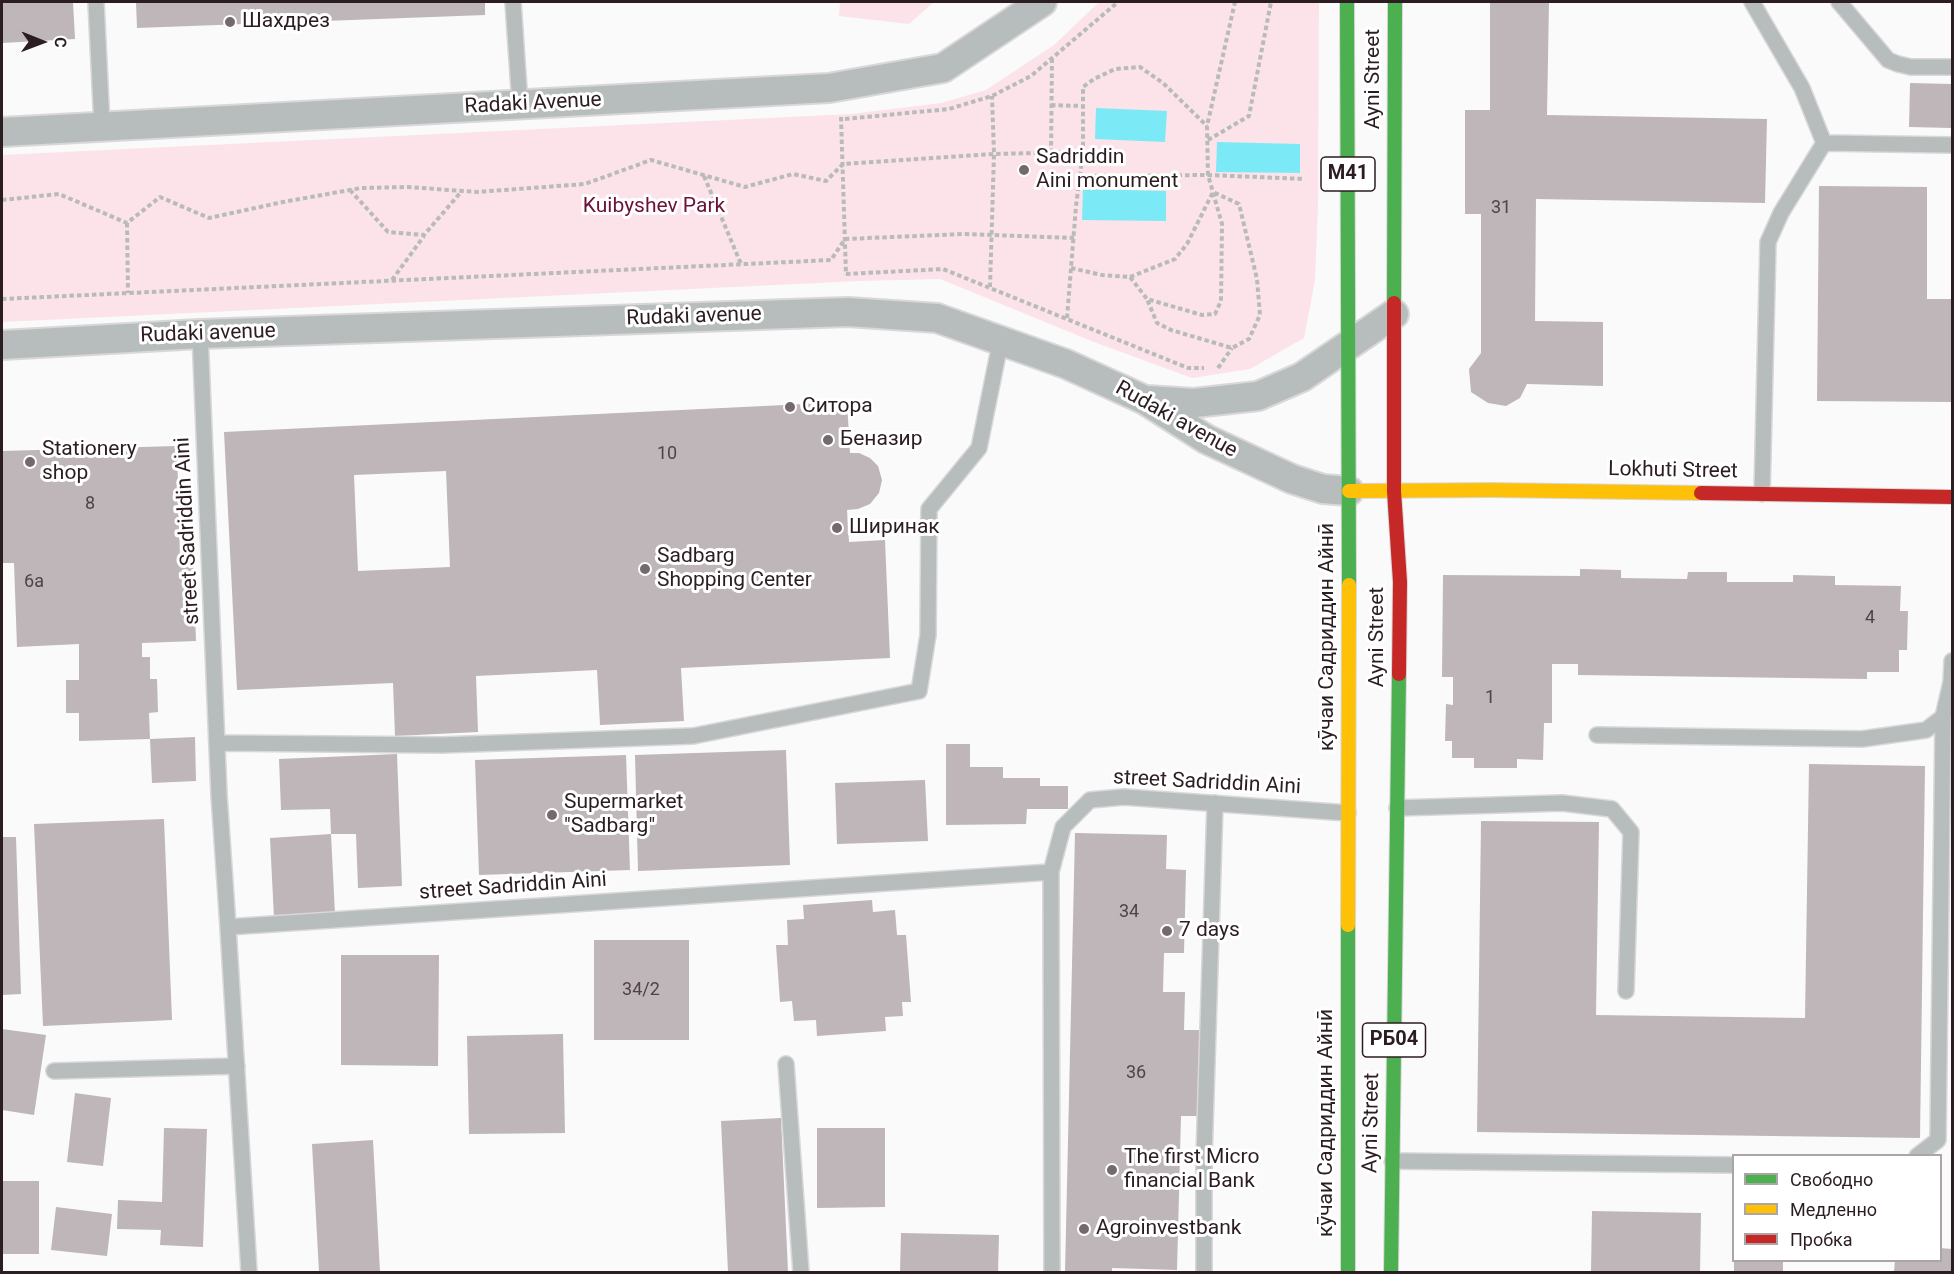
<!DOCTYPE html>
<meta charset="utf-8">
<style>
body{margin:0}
#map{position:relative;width:1954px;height:1274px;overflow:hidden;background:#fafafa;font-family:Roboto,sans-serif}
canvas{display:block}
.frame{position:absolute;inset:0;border:3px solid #2c1d21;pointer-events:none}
.legend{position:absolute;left:1732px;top:1154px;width:210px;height:108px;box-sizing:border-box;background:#fff;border:2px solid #aba5a6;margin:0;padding:8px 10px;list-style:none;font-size:18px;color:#2c1d21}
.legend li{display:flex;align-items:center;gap:12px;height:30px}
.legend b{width:30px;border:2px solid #aba5a6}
.north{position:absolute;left:12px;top:12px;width:60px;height:60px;-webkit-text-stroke:4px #fff;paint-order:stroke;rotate:91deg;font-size:16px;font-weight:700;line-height:24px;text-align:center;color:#2c1d21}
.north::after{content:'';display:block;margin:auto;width:21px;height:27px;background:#2c1d21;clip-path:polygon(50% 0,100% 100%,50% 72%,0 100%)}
</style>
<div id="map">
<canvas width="1954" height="1274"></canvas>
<div class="frame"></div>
<ul class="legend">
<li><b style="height:8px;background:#4caf50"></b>Свободно</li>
<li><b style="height:8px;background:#ffc107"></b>Медленно</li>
<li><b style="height:8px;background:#c62828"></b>Пробка</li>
</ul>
<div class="north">С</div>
</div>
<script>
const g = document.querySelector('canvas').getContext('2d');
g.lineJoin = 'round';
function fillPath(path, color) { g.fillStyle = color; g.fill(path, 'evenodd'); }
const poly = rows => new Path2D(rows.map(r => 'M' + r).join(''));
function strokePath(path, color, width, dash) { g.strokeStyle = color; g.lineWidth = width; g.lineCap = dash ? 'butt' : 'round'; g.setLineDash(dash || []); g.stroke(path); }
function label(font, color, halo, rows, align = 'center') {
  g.font = font + ' Roboto,sans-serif'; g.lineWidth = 6; g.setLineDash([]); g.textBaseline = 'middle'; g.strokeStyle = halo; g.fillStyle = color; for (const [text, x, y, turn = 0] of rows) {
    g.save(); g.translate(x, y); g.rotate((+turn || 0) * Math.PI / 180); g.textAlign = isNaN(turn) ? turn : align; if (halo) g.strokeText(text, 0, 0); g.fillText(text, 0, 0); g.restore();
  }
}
const green = poly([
 [840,2,934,2,909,24,839,16],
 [1099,2,1319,2,1318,205,1315,280,1304,338,1250,369,1192,378,1094,342,940,279,859,281,2,322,2,155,851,114,941,103,986,90,1054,45]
]);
const water = poly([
 [1096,108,1167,111,1165,142,1095,139],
 [1217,142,1300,144,1300,173,1216,172],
 [1083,189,1166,191,1166,221,1082,220]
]);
const building = poly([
 [2,2,73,2,75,39,2,43],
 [136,2,485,2,485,15,137,28],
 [1490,2,1549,2,1547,115,1767,119,1765,203,1536,199,1535,321,1603,322,1603,386,1527,384,1520,398,1506,406,1488,403,1471,392,1469,369,1481,353,1481,214,1465,214,1465,110,1490,110],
 [1910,83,1952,84,1952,128,1909,127],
 [1819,186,1927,187,1927,299,1952,299,1952,402,1817,401],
 [847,402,850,453,859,453,870,458,878,466,882,480,879,493,870,504,858,509,847,510,849,542,885,540,890,658,681,668,684,721,600,725,597,670,476,676,478,732,395,736,393,683,237,690,224,432],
 [446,471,450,567,358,571,354,475],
 [177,446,180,558,193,557,196,641,142,643,142,657,150,657,150,679,157,679,158,712,149,713,150,739,79,741,79,713,66,713,66,680,79,680,79,644,17,647,14,563,2,563,2,451],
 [1580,569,1621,570,1621,578,1687,579,1688,572,1727,572,1727,582,1793,582,1793,575,1835,576,1835,585,1901,586,1900,611,1908,611,1907,650,1899,650,1899,672,1867,672,1867,679,1578,675,1578,664,1552,664,1552,723,1544,723,1543,760,1517,759,1517,768,1474,768,1474,758,1452,758,1452,741,1445,741,1446,704,1453,705,1453,677,1442,677,1443,575,1580,576],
 [195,737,196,781,152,783,150,739],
 [946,744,970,744,970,767,1003,767,1003,778,1040,778,1040,786,1068,786,1068,809,1027,809,1026,824,946,825],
 [786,750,790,865,638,871,635,755],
 [397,754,402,886,358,888,356,834,331,834,330,809,281,810,279,759],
 [626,755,630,870,479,875,475,760],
 [1809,764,1925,766,1920,1138,1477,1132,1481,821,1599,822,1596,1015,1805,1018],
 [925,780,928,841,837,844,835,783],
 [164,819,172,1020,43,1026,34,824],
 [1075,833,1167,835,1166,869,1186,870,1184,953,1164,953,1163,992,1185,992,1184,1030,1204,1030,1202,1116,1181,1116,1177,1270,1112,1268,1112,1272,1065,1272],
 [331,834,335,914,274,918,270,838],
 [2,837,16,837,21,994,2,995],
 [872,900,873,912,895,910,897,935,906,935,911,1002,902,1002,903,1016,885,1017,886,1031,817,1036,816,1020,794,1021,792,1001,780,1002,776,945,788,945,787,920,804,919,803,905],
 [594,940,689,940,689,1040,594,1040],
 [341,955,439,955,438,1066,341,1065],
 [2,1029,46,1035,34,1115,2,1110],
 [563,1034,565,1133,469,1134,467,1036],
 [75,1093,111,1098,103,1166,67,1162],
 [781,1118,788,1272,728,1272,721,1121],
 [164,1128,207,1129,203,1247,160,1245,161,1230,117,1229,118,1200,162,1202],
 [817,1128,885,1128,885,1207,817,1208],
 [373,1140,380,1272,319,1272,312,1144],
 [2,1181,39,1181,39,1254,2,1254],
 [56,1207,112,1214,107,1256,51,1250],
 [1592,1211,1701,1213,1700,1272,1591,1272],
 [901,1233,999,1235,998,1272,900,1272],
 [1940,1248,1952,1249,1952,1272,1894,1272,1895,1260,1940,1260],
 [1734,1260,1783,1260,1783,1272,1734,1272]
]);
const path = poly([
 [1051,105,1082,106],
 [841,117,846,275],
 [845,119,949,109,992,96,1031,76,1118,2],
 [1208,140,1249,116,1271,2],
 [1051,153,1052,58],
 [704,176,741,264],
 [1080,176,1208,175,1305,179],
 [350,190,388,232,424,235,461,192],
 [2,200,59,194,127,223,160,197,209,218,283,202,361,188,408,187,477,192,585,184,651,160,745,187,793,174,826,181,843,164,994,154,1083,152],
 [127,223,128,293],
 [1071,268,1102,275,1130,277,1147,299,1202,315,1215,314,1221,301,1222,224,1208,175,1207,126,1235,2],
 [846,274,943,269,1188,368,1204,368],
 [1130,277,1175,259,1187,244,1213,192,1239,204,1257,279,1260,315,1249,339,1232,348,1171,330,1157,323,1147,299],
 [392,280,424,236],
 [990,287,994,154,992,96],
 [2,299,831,260,845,239,964,234,1074,238],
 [1067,318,1076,206,1083,152,1083,87,1094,79,1115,69,1140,67,1163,83,1207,126],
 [1218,368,1232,348]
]);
const lane = poly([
 [96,2,102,126],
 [513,2,520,104],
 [1752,2,1802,88,1824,143,1781,213,1768,242,1762,494],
 [1839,2,1888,60,1898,64,1911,67,1952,67],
 [1824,143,1952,145],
 [200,334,219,795,228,927,1051,872,1063,827,1090,800,1124,797,1348,813],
 [1597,735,1862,739,1926,730,1943,717,1951,682,1952,661],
 [218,743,442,745,693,736,919,691,928,635,929,509,979,448,1001,339],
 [1397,808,1562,803,1612,809,1631,832,1626,991],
 [1051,872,1052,1272],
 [228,927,249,1272],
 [786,1064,801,1272],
 [54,1071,237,1066],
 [1917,1156,1938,1140,1943,717],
 [1392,1161,1734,1165],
 [1204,1272,1204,1158,1215,803]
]);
const street = poly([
 [2,132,829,88,943,68,1042,2],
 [2,345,200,334,848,312,937,318,1066,364,1145,400,1206,439,1292,479,1323,489,1349,491],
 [1147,400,1194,403,1258,396,1302,377,1394,314]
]);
const fast = poly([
 [1347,2,1349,585],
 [1394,303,1395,2],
 [1348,1272,1348,925],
 [1391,1272,1399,674]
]);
const slow = poly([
 [1349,491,1492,490,1701,493],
 [1348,925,1349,585]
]);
const jam = poly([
 [1394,303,1394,491,1400,582,1399,674],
 [1701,493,1952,497]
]);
const markers = [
 [230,22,6,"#746a6d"],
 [1024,170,6,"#746a6d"],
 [790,407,6,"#746a6d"],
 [828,440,6,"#746a6d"],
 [30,462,6,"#746a6d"],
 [837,528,6,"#746a6d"],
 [645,569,6,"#746a6d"],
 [552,815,6,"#746a6d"],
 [1167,931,6,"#746a6d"],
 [1112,1170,6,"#746a6d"],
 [1084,1229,6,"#746a6d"]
];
const numberNames = [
 ["31",1501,208],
 ["10",667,454],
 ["8",90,504],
 ["6а",34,582],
 ["4",1870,618],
 ["1",1490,698],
 ["34",1129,912],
 ["34/2",641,990],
 ["36",1136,1073]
];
const shields = [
 [1348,174,54],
 [1394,1040,63]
];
const shieldNames = [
 ["M41",1348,174],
 ["РБ04",1394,1040]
];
const poiNames = [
 ["Шахдрез",242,22],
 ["Sadriddin",1036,158],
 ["Aini monument",1036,182],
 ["Ситора",802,407],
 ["Беназир",840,440],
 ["Stationery",42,450],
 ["shop",42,474],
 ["Ширинак",849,528],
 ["Sadbarg",657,557],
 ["Shopping Center",657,581],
 ["Supermarket",564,803],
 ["\"Sadbarg\"",564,827],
 ["7 days",1179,931],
 ["The first Micro",1124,1158],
 ["financial Bank",1124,1182],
 ["Agroinvestbank",1096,1229]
];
const streetNames = [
 ["Ayni Street",1374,79,-90],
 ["Radaki Avenue",533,104,-3],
 ["Rudaki avenue",694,317,-2],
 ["Rudaki avenue",208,334,-2],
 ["Rudaki avenue",1176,420,29],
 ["Lokhuti Street",1673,471,1],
 ["street Sadriddin Aini",188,531,-93],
 ["кӯчаи Садриддин Айнӣ",1328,637,-90],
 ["Ayni Street",1378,637,-90],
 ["street Sadriddin Aini",1207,783,3],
 ["street Sadriddin Aini",513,887,-4],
 ["кӯчаи Садриддин Айнӣ",1327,1123,-90],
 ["Ayni Street",1372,1123,-89]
];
const parkNames = [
 ["Kuibyshev Park",654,207]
];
fillPath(green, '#fbe3e9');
fillPath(water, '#7beaf6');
fillPath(building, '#beb6b9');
strokePath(lane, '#d9d7d7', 18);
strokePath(street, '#d9d7d7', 32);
strokePath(fast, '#d9d7d7', 16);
strokePath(slow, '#d9d7d7', 16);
strokePath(jam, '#d9d7d7', 16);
strokePath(path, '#b9bbbb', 4, [4.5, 3]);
strokePath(lane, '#b7bcbd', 15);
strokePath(street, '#b7bcbd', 28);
strokePath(fast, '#4caf50', 14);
strokePath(slow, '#ffc107', 14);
strokePath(jam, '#c62828', 14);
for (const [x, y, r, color] of markers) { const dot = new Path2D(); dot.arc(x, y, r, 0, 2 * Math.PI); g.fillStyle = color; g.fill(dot); strokePath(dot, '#fff', 2); }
label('18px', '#504347', null, numberNames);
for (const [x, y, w] of shields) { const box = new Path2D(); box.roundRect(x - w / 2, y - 17, w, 34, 4.5); g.fillStyle = '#fff'; g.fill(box); strokePath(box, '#2c1d21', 1.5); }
label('bold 20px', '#2c1d21', null, shieldNames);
label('21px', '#2c1d21', '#fff', poiNames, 'left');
label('21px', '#2c1d21', '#fff', streetNames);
label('21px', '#6c1139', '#fff', parkNames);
</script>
